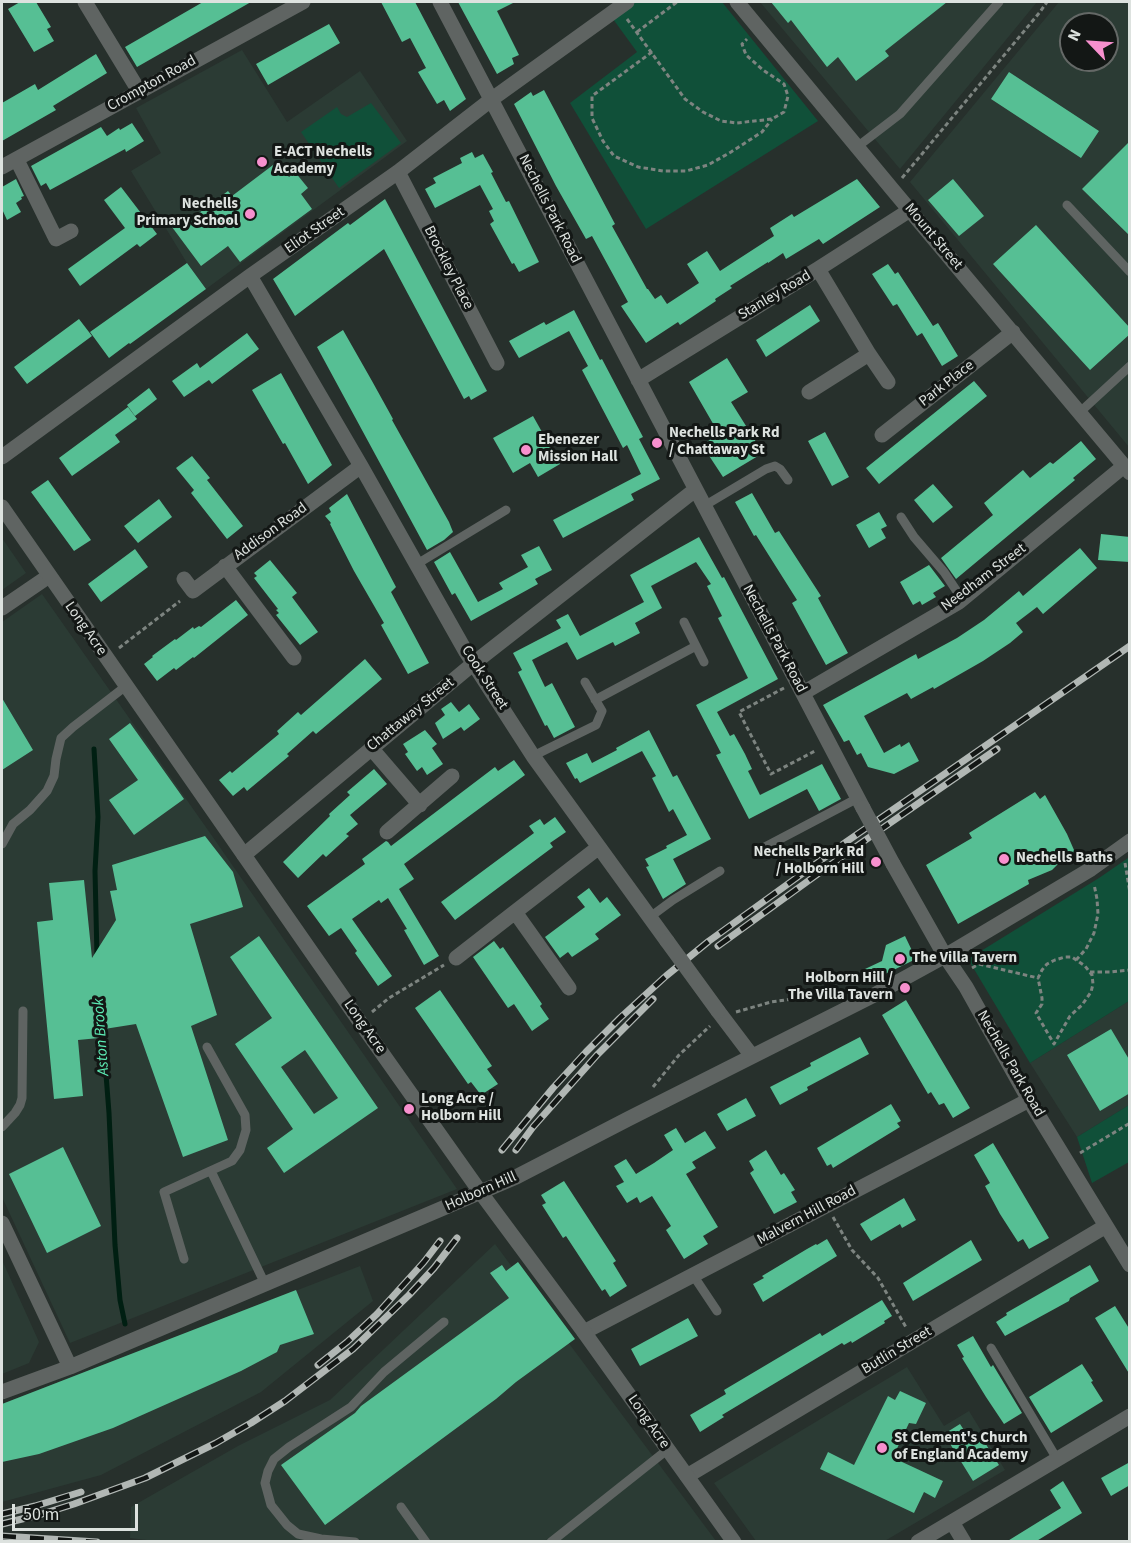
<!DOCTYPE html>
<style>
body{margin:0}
#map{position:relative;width:1131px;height:1543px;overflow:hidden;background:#27302c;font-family:"Source Sans 3",sans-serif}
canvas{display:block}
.frame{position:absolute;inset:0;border:3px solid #dde2df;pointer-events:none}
.north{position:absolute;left:1059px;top:12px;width:60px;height:60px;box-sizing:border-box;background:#131715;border:2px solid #646866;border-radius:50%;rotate:295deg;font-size:16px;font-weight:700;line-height:24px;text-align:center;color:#dde2df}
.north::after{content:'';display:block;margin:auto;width:21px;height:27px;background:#f790ce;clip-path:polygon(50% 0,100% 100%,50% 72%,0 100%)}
.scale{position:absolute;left:12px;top:1504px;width:126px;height:27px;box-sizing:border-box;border:3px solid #dde2df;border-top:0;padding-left:8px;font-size:18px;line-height:21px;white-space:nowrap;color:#dde2df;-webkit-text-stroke:4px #131715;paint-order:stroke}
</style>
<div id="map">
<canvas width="1131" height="1543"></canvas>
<div class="frame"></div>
<div class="north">N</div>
<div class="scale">50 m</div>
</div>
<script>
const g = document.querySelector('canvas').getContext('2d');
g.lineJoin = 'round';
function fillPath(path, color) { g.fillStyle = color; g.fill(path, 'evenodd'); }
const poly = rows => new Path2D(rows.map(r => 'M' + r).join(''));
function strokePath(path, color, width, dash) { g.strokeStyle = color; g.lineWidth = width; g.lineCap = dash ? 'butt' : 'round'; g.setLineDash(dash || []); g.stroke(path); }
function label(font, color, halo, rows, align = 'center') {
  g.font = font + ' "Source Sans 3",sans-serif'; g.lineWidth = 6; g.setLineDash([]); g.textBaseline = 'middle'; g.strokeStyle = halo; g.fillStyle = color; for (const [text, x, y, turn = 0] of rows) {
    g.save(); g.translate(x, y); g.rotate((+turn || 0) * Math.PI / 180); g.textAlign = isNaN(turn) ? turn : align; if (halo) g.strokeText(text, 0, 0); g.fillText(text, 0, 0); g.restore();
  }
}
const built = poly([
 [760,2,1037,2,900,169],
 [1059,2,1129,2,1129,447,910,182],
 [1071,24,1107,24,1107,60,1071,60],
 [242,50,287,122,360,71,407,141,206,289,187,263,131,171,161,153,136,108],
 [2,538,26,573,2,590],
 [42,594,210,833,457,1189,70,1343,2,1197,2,622],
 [1129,1001,1129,1105,1077,1137,1030,1063],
 [495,1244,716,1541,163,1542,130,1538,131,1507,238,1446,330,1400],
 [2,1260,39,1342,29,1363,2,1374],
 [360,1266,373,1301,261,1392,101,1475,2,1502,2,1404],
 [907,1367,944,1426,969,1411,1005,1470,883,1542,756,1541,714,1483]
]);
const green = poly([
 [636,2,722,2,818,121,646,229,570,103,637,52,613,19],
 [371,103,401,143,339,188,301,132,337,107,341,114,347,117],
 [1128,858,1130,859,1129,1001,1030,1063,968,959,1099,878],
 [1129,1105,1129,1162,1092,1183,1077,1137]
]);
const stream = poly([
 [94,749,98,817,95,871,97,957],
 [102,1023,109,1113,115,1245,120,1300,125,1324]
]);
const building = poly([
 [20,2,36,2,51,27,47,29,54,41,34,52,8,9],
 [203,2,251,2,137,67,125,47],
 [381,2,415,2,466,99,450,111,444,100,437,104,418,72,426,68,410,38,402,42],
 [458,2,515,2,497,11,519,55,512,58,514,64,497,74],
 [771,2,947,2,885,51,889,56,856,81,838,57,827,67,791,20,788,23],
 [329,24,340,43,268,85,256,64],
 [96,54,107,73,53,106,56,110,2,141,2,103,35,84,38,90],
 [1009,72,1099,131,1081,158,991,99],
 [544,90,615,224,612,226,647,289,648,289,655,299,661,295,667,304,699,283,687,264,707,251,720,271,774,236,770,228,792,214,794,217,857,179,880,207,823,244,819,239,786,259,783,253,768,263,768,262,730,286,732,288,715,299,716,301,680,325,678,322,646,343,621,306,628,302,592,236,586,239,556,186,514,104,531,92,533,96],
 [132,123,144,141,126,152,125,149,50,190,46,183,41,186,31,166,101,127,107,136,119,128,120,130],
 [1130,141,1130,236,1082,189],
 [472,152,475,158,483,154,493,172,491,173,506,202,509,201,539,262,519,272,514,263,512,264,490,224,494,221,489,211,493,209,480,185,435,208,425,189,436,183,433,178,462,163,460,158],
 [277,162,289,177,295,172,308,188,301,194,312,209,240,262,228,246,201,266,172,227,184,218,187,222,228,191,232,196],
 [16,179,24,196,21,197,22,199,16,203,21,212,7,220,2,209,2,187],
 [953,179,984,216,959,236,928,200],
 [121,187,157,234,140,247,137,244,80,286,68,269,125,228,104,200],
 [385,199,487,391,471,400,469,396,464,399,384,249,295,316,273,279,348,223,350,225],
 [1036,225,1130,328,1130,334,1090,370,993,264],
 [187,263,206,289,130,344,129,343,109,358,90,332],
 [888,264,895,274,898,272,933,326,938,323,958,356,942,366,922,333,917,336,897,304,893,306,872,274],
 [810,305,820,321,766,357,756,340],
 [574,310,600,360,602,359,643,437,639,439,660,479,631,494,634,500,563,538,553,520,641,474,627,445,623,448,582,370,588,366,569,331,519,358,509,341,544,322,546,325],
 [79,319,92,336,27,384,14,367],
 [343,330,372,381,393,419,392,420,449,522,453,532,444,540,427,550,317,347],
 [247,333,259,349,212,384,209,380,184,397,172,381,197,363,200,368],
 [727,358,748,392,731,402,763,453,723,477,702,445,719,434,689,382],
 [281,373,332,465,308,484,285,443,283,444,252,390],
 [974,381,987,396,879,484,866,468],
 [149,388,157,399,135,416,127,405],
 [128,407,137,419,115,435,120,442,72,476,59,458],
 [533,416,560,464,538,477,530,463,513,473,493,438],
 [825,432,849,477,832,486,808,441],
 [1081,441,1096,459,1073,478,1075,480,956,579,941,558,993,515,984,503,1023,470,1030,478,1050,462,1053,464],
 [192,456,210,478,207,480,243,526,227,539,191,493,194,490,176,468],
 [48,480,91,540,74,551,31,492],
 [933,484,953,507,933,523,914,500],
 [752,493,775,533,779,531,821,596,818,598,848,653,826,665,792,603,797,600,756,535,754,536,735,502],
 [347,494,396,587,391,592,429,663,408,674,381,625,384,623,354,571,330,524,331,523,325,516,331,512,329,508],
 [159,499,172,517,138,543,124,526],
 [879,512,887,526,881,529,886,538,869,548,856,525],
 [1101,534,1130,537,1130,562,1098,560],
 [699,537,722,578,724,577,778,679,717,712,730,736,734,734,745,754,752,769,748,771,760,795,822,764,841,799,819,811,807,789,749,819,716,755,721,753,696,705,748,678,718,618,722,616,707,586,711,584,696,562,651,586,662,608,635,623,640,633,615,646,613,642,577,660,567,642,532,660,545,687,552,683,575,727,554,738,547,725,545,726,518,672,522,670,513,653,561,628,556,620,568,614,580,636,644,602,630,575],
 [539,546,552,570,535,579,538,584,471,621,455,593,452,595,434,562,450,552,478,602,503,589,499,583,528,567,521,555],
 [1080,548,1097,568,1043,614,1037,607,1016,623,1023,632,1010,643,983,661,934,689,933,687,911,699,907,693,864,716,884,753,900,744,901,747,909,742,919,761,894,774,868,767,861,753,857,755,849,740,844,742,823,705,916,654,918,659,957,638,984,620,1019,591,1023,596],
 [135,549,148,567,101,602,88,584],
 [270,560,297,593,292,597,318,632,300,645,276,615,279,613,276,610,278,609,254,578,257,576,254,573],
 [929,565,945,586,933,593,936,597,922,605,920,601,913,605,900,582],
 [236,600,248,615,194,658,193,657,176,670,174,668,157,681,144,664,153,657,152,656,175,639,176,640,193,627,194,629,199,626,201,627],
 [365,659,382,679,316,734,313,731,287,754,289,756,247,791,244,787,233,796,219,780,230,771,232,773,279,734,277,731,298,712,301,715],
 [2,698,33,750,2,770],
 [451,702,459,712,469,704,480,719,464,731,461,727,443,739,435,723,445,715,441,709],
 [130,723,184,799,134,835,109,800,138,780,109,739],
 [425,730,437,744,432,748,443,764,427,775,422,767,417,771,405,754,408,752,403,744],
 [649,730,673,777,677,775,711,839,673,859,686,884,663,899,646,867,649,866,645,859,667,848,666,846,687,835,673,809,669,812,652,778,656,776,642,751,580,783,577,778,575,779,566,763,587,753,592,763,617,750,616,748],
 [514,760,525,775,404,864,414,879,399,889,439,956,424,965,404,930,407,929,388,898,381,903,379,900,352,919,392,976,378,986,355,953,357,951,341,928,329,936,307,906,365,864,362,859,386,841,388,842,391,846,495,767,498,771],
 [374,769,387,784,350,815,358,824,346,834,349,836,326,857,323,854,298,878,283,862,330,816,329,814,350,795,347,792],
 [1035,792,1040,799,1045,795,1067,834,1074,850,1074,854,1068,860,1063,859,1052,870,1028,880,1029,884,958,924,926,865,972,838,969,833],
 [555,817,566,832,550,843,553,847,455,920,441,902,534,833,529,826,540,819,544,825],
 [205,836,233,872,243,907,190,924,217,1015,191,1026,228,1140,183,1157,136,1024,98,1030,99,1038,78,1040,83,1096,54,1099,37,922,53,920,49,883,84,880,92,958,116,920,110,891,117,890,112,865],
 [589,888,600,903,607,897,621,915,595,934,599,939,572,957,568,952,560,958,545,937,585,907,577,897],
 [259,936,378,1108,284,1173,267,1148,293,1129,235,1044,272,1018,230,957],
 [305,1050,338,1098,314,1114,281,1067],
 [905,936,916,959,871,981,865,969,882,961,886,945],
 [494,941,500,949,503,947,542,1004,540,1006,549,1019,532,1031,514,1004,508,1008,473,957],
 [440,990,492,1066,487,1069,498,1084,481,1095,471,1082,468,1084,415,1008],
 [906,1000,970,1108,953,1118,944,1103,939,1105,931,1092,928,1094,882,1015],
 [1111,1029,1130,1061,1130,1093,1100,1111,1067,1055],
 [860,1037,869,1054,807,1087,808,1090,780,1105,770,1087,811,1066,810,1063],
 [746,1098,756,1116,727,1131,717,1114],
 [891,1104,901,1121,897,1123,900,1127,833,1168,831,1164,827,1166,817,1148],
 [676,1128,685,1143,705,1131,716,1148,692,1162,696,1168,686,1174,718,1227,703,1236,708,1244,684,1259,666,1230,671,1226,652,1196,640,1203,637,1197,627,1203,616,1186,624,1182,614,1166,626,1159,636,1174,654,1163,673,1150,664,1135],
 [993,1143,1049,1238,1029,1249,1023,1239,1018,1242,1000,1214,985,1186,990,1183,974,1155],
 [63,1147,101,1226,47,1253,9,1174],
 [766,1150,781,1175,784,1173,795,1190,791,1192,797,1202,774,1214,750,1173,754,1170,749,1161],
 [564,1181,616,1261,613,1263,627,1286,610,1297,605,1289,602,1291,566,1236,563,1238,542,1205,546,1203,541,1195],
 [904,1198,916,1220,902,1228,900,1224,871,1241,860,1224],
 [827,1239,837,1256,763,1302,753,1284,764,1278,762,1276,807,1249,816,1244,817,1245],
 [971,1240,982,1260,913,1301,903,1283],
 [518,1262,575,1339,516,1382,496,1399,325,1525,281,1465,355,1413,361,1406,509,1298,490,1273,502,1265,506,1271],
 [1090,1265,1099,1281,1070,1298,1069,1301,1005,1336,996,1322,1007,1315,1006,1313],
 [296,1290,314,1334,280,1345,277,1352,241,1371,113,1428,39,1454,2,1462,2,1404],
 [882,1300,892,1316,884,1321,885,1323,852,1343,851,1341,844,1345,842,1343,722,1415,724,1417,700,1432,690,1415,726,1394,724,1390,820,1333,822,1336],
 [1115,1306,1130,1330,1130,1375,1095,1318],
 [688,1318,698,1336,640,1366,631,1349],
 [973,1336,991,1367,993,1365,1022,1413,1004,1424,986,1397,962,1358,964,1357,957,1345],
 [1082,1364,1093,1381,1091,1382,1103,1401,1051,1433,1029,1397],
 [900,1391,926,1403,916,1424,909,1423,893,1457,899,1460,898,1462,900,1461,943,1481,935,1498,924,1492,914,1513,820,1469,828,1452,854,1465,888,1396,895,1400],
 [960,1424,973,1444,982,1438,999,1465,973,1481,944,1434],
 [1130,1462,1130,1485,1111,1496,1101,1478],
 [1063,1481,1082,1513,1035,1542,1006,1542,1061,1508,1050,1490]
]);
const path = poly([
 [627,19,685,99,703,112,721,121,737,123,772,119,784,112,788,96,784,84,763,70,746,55,742,44,747,39],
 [637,32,677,2],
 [652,52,592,96,592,118,603,141,614,156,638,167,663,171,686,171,708,165,731,152,762,132,772,119],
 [902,178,1040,12,1047,2],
 [119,648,180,601],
 [784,688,739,712,771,774,815,751],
 [1125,863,1130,893],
 [1076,960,1086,949,1094,933,1098,914,1097,899,1094,884],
 [979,964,1038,978,1042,970,1047,964,1055,960,1065,957,1072,957,1085,966,1092,975,1093,984,1091,992,1082,1005,1070,1016,1054,1044,1036,1013,1042,1004,1042,998,1038,978],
 [972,968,979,964,973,956],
 [1090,972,1110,972,1130,970],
 [372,1012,389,998,444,965],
 [736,1012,771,1002,815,996,836,996],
 [653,1087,679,1055,710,1026],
 [1080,1153,1130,1123],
 [833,1217,852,1250,878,1278,907,1329]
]);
const service = poly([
 [857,147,900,114,999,2],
 [1067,205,1130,272],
 [1079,413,1130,366],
 [704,506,766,469,775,466,780,469,788,480],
 [901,517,914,537,944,572,962,599],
 [417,564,506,510],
 [684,622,704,662],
 [595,700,696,646],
 [533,756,596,725,602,711,585,682],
 [2,844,13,824,30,810,47,791,54,776,56,759,61,738,73,727,126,686],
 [763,848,858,798],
 [650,917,673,900,720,871],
 [2,1127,15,1113,20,1105,22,1098,23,1011],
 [211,1171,265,1284],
 [184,1259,164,1192,232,1161,240,1150,246,1130,245,1115,207,1047],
 [693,1275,717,1311],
 [991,1348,1057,1459],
 [401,1507,426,1542],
 [355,1542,321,1539,298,1534,287,1525,271,1505,265,1483,268,1471,274,1459,289,1447,351,1407,384,1372,444,1322],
 [551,1542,667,1450]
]);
const minor = poly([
 [85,2,139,91],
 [440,2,863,808],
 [737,2,892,189,1130,473],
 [17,160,56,239,71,231],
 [2,167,303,2],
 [398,172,497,363],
 [818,269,869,354,888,382],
 [250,276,361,466,466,652,533,756,667,941],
 [638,380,818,269,910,210],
 [809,392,869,354],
 [882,435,1013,332],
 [2,457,250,276,398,172,492,99,627,2],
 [225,566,294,658],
 [184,579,193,591,361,466],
 [2,608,49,576],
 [803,693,959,602,1124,466],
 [371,748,420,805],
 [387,832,452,776],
 [244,855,474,663,695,490],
 [893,864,945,956,966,987,1029,1100,1130,1265],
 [456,958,515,912],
 [569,988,515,912,599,847],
 [718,1011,752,1056],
 [2,1223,70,1367],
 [584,1332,1029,1100],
 [2,1392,70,1367,516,1177,628,1119,874,995,945,956,1091,869,1130,841],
 [687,1476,1106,1226],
 [952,1522,964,1542],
 [918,1542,1130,1416]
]);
const tertiary = poly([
 [2,507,360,1022,481,1193,584,1332,734,1542]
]);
const rail = poly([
 [718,946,851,850,997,749],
 [502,1150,553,1088,586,1052,620,1018,666,976,709,941,846,842,1130,646],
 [516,1150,533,1127,597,1055,653,999],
 [318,1365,347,1342,377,1314,424,1262,440,1241],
 [2,1514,35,1506,81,1492],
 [2,1524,42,1514,74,1504,145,1478,216,1443,251,1423,285,1401,353,1349,409,1295,434,1268,457,1238],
 [2,1536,97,1542]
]);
const minorBridge = poly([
 [863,808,893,864],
 [667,941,718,1011]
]);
const markers = [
 [262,162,6,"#f790ce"],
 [250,214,6,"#f790ce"],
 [657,443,6,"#f790ce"],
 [526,450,6,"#f790ce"],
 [1004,859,6,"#f790ce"],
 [876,862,6,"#f790ce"],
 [900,959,6,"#f790ce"],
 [905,988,6,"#f790ce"],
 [409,1109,6,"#f790ce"],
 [882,1448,6,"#f790ce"]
];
const streetNames = [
 ["Crompton Road",152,84,-29],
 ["Nechells Park Road",549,209,63],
 ["Eliot Street",315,231,-35],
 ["Mount Street",933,237,50],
 ["Brockley Place",448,268,63],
 ["Stanley Road",775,296,-31],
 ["Park Place",947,384,-38],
 ["Addison Road",271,532,-36],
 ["Needham Street",984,578,-37],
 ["Long Acre",85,629,55],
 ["Nechells Park Road",774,639,62],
 ["Cook Street",484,678,57],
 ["Chattaway Street",411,715,-39],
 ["Long Acre",364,1027,55],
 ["Nechells Park Road",1010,1064,60],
 ["Holborn Hill",481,1192,-24],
 ["Malvern Hill Road",807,1216,-28],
 ["Butlin Street",897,1351,-31],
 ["Long Acre",648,1422,55]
];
const poiNames = [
 ["E-ACT Nechells",274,153],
 ["Academy",274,170],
 ["Nechells",238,205,"right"],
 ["Primary School",238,222,"right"],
 ["Nechells Park Rd",669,434],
 ["/ Chattaway St",669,451],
 ["Ebenezer",538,441],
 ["Mission Hall",538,458],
 ["Nechells Park Rd",864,853,"right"],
 ["/ Holborn Hill",864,870,"right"],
 ["Nechells Baths",1016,859],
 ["The Villa Tavern",912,959],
 ["Holborn Hill /",893,979,"right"],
 ["The Villa Tavern",893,996,"right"],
 ["Long Acre /",421,1100],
 ["Holborn Hill",421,1117],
 ["St Clement's Church",894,1439],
 ["of England Academy",894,1456]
];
const waterNames = [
 ["Aston Brook",102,1037,-94]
];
fillPath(built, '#2b3b34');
fillPath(green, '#105039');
strokePath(stream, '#001f12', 5);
fillPath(building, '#56bf94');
strokePath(path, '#7d8480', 3, [4.5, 3]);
strokePath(service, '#5f6462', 9);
strokePath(minor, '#5f6462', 15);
strokePath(tertiary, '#5f6462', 15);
strokePath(rail, '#b1b7b4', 7);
strokePath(rail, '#131715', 4.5, [14]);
strokePath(minorBridge, '#5f6462', 15);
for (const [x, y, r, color] of markers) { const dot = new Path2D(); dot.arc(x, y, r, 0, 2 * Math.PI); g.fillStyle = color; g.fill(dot); strokePath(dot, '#131715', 2); }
label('15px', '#dde2df', '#131715', streetNames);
label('bold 15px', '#dde2df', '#131715', poiNames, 'left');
label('italic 16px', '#5debb4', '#131715', waterNames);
</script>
